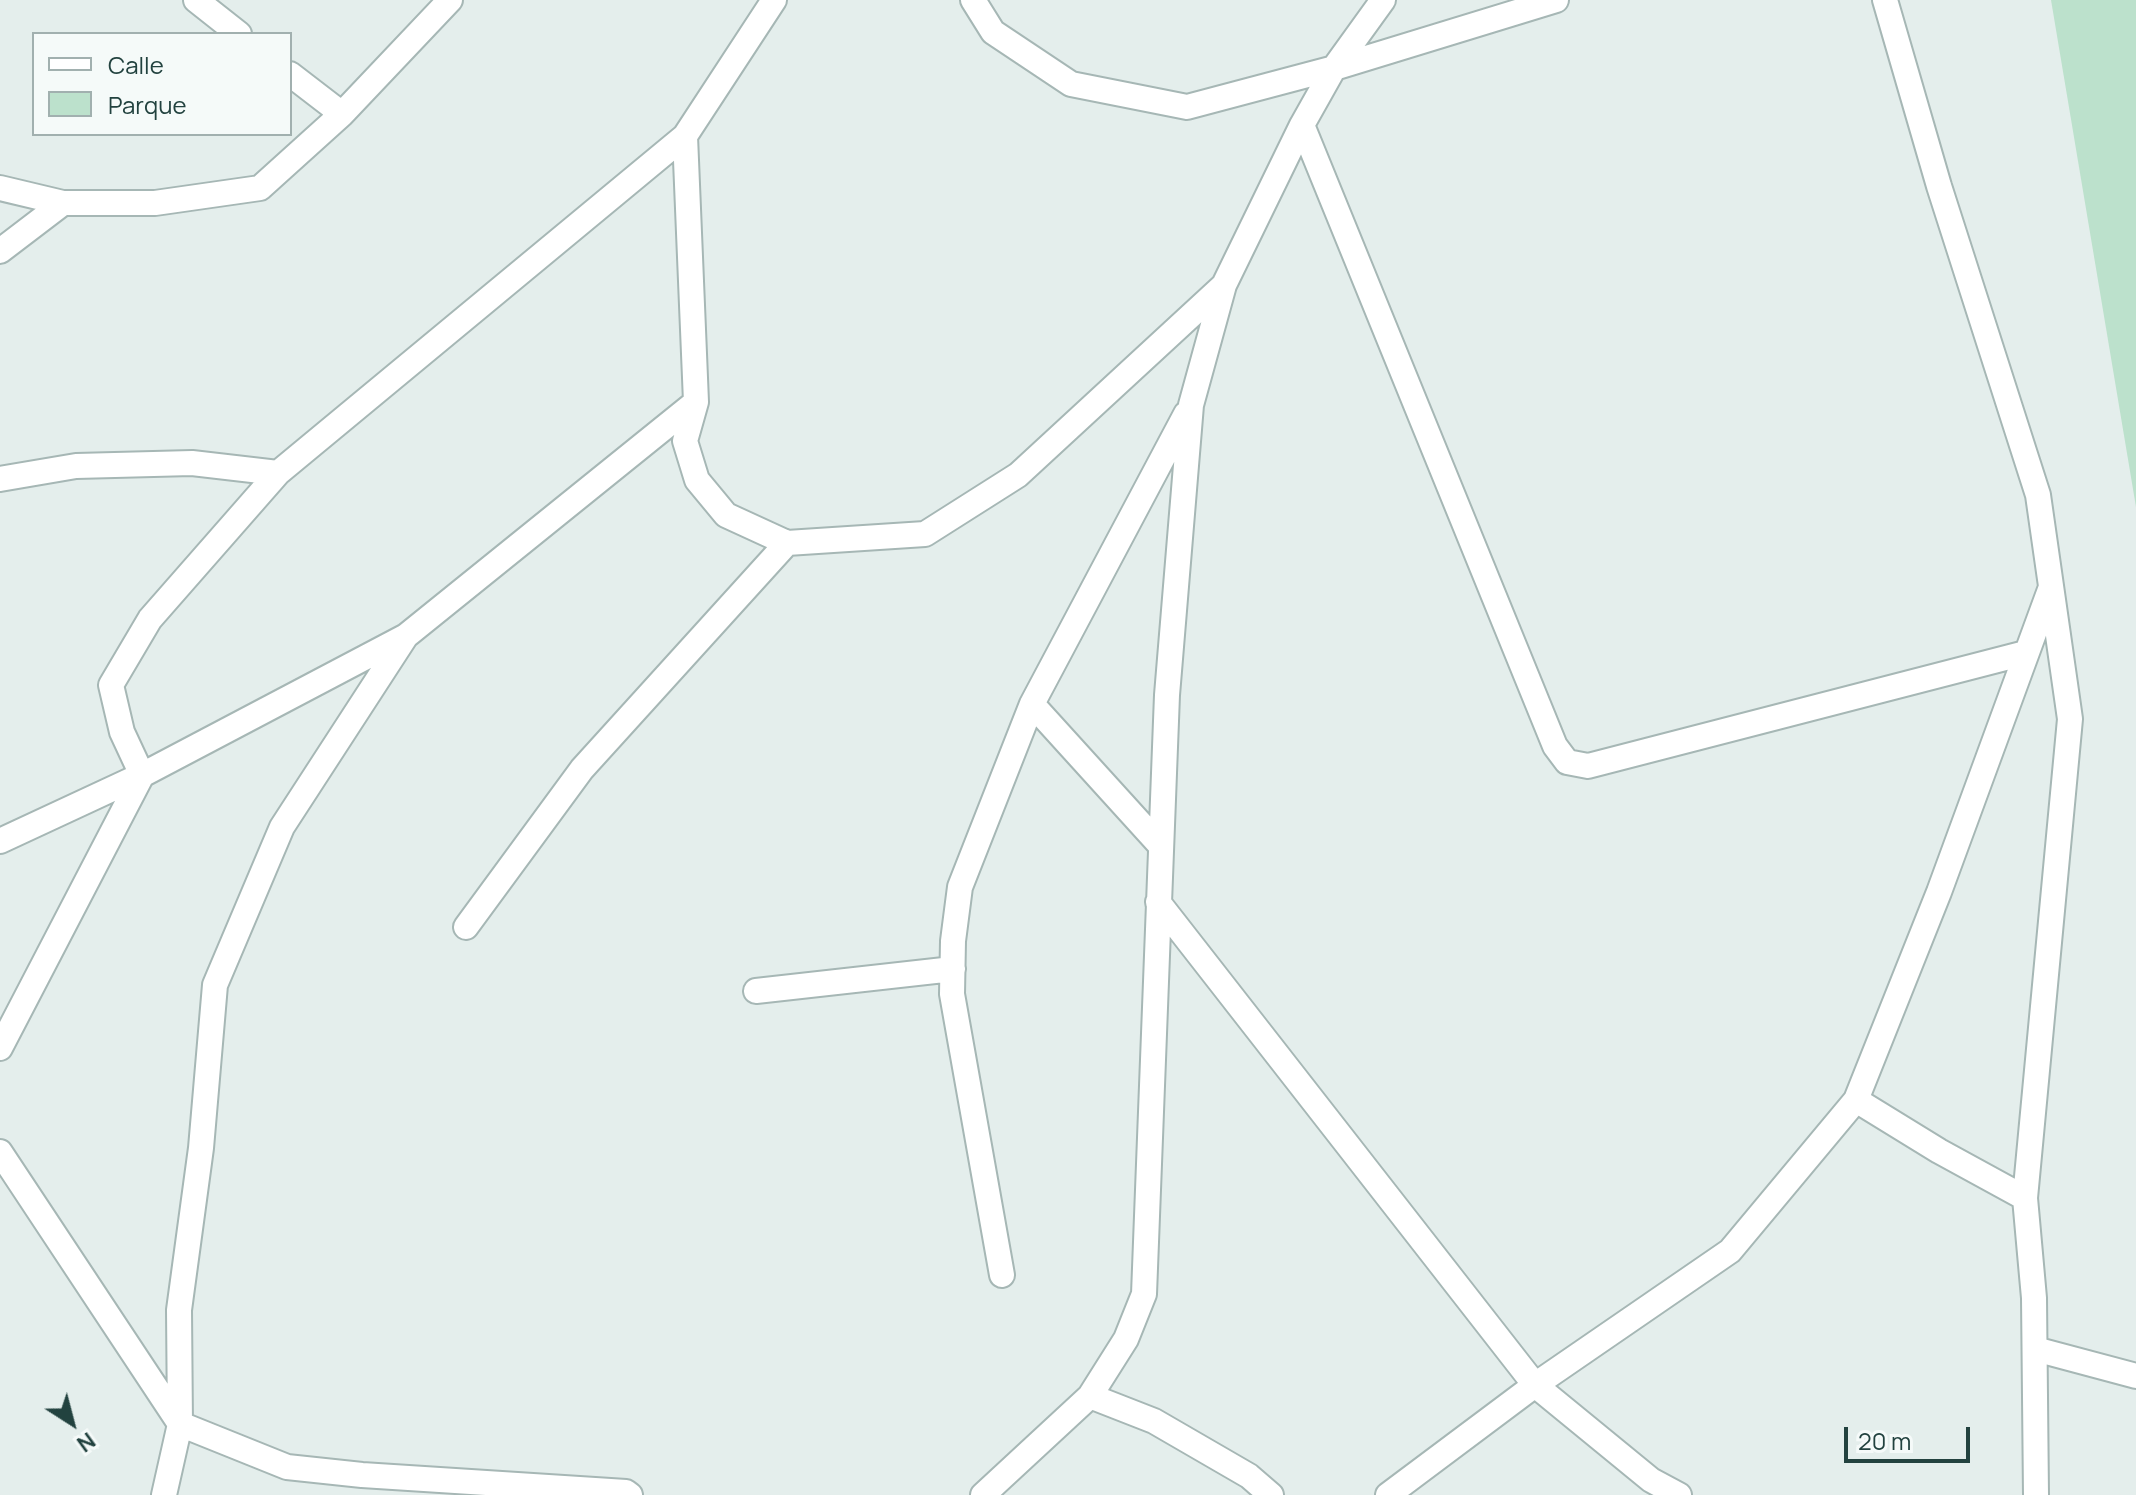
<!DOCTYPE html>
<style>
body{margin:0}
#map{position:relative;width:2136px;height:1495px;overflow:hidden;background:#e4eeec;font-family:Manrope,sans-serif}
canvas{display:block}
.legend{position:absolute;left:32px;top:32px;width:260px;height:104px;box-sizing:border-box;background:#f5faf9;border:2px solid #a1b0af;margin:0;padding:10px 14px;list-style:none;font-size:24px;color:#22423f}
.legend li{display:flex;align-items:center;gap:16px;height:40px}
.legend b{width:40px;border:2px solid #a1b0af}
.north{position:absolute;left:32px;top:1383px;width:80px;height:80px;-webkit-text-stroke:6px #f5faf9;paint-order:stroke;rotate:144deg;font-size:22px;font-weight:700;line-height:32px;text-align:center;color:#22423f}
.north::after{content:'';display:block;margin:auto;width:28px;height:36px;background:#22423f;clip-path:polygon(50% 0,100% 100%,50% 72%,0 100%)}
.scale{position:absolute;left:1844px;top:1427px;width:126px;height:36px;box-sizing:border-box;border:4px solid #22423f;border-top:0;padding-left:10px;font-size:24px;line-height:28px;white-space:nowrap;color:#22423f;-webkit-text-stroke:6px #f5faf9;paint-order:stroke}
</style>
<div id="map">
<canvas width="2136" height="1495"></canvas>
<ul class="legend">
<li><b style="height:10px;background:#fff"></b>Calle</li>
<li><b style="height:22px;background:#bce1cc"></b>Parque</li>
</ul>
<div class="north">N</div>
<div class="scale">20 m</div>
</div>
<script>
const g = document.querySelector('canvas').getContext('2d');
g.lineJoin = 'round';
function fillPath(path, color) { g.fillStyle = color; g.fill(path, 'evenodd'); }
const poly = rows => new Path2D(rows.map(r => 'M' + r).join(''));
function strokePath(path, color, width, dash) { g.strokeStyle = color; g.lineWidth = width; g.lineCap = dash ? 'butt' : 'round'; g.setLineDash(dash || []); g.stroke(path); }
const green = poly([
 [2051,0,2136,0,2136,507]
]);
const street = poly([
 [196,0,239,34],
 [973,0,993,32,1071,84,1187,107,1334,68,1556,0],
 [1885,0,1939,186,2038,495,2070,719,2025,1198,2034,1298,2036,1495],
 [290,74,342,114],
 [1302,125,1555,746,1567,762,1588,766,2025,653],
 [685,136,696,402,685,441,697,480,726,515,787,543,925,534,1018,475,1224,285],
 [0,188,63,203,155,203,260,188,342,114,450,0],
 [0,251,63,203],
 [0,479,76,466,192,463,278,473],
 [1032,704,1160,845],
 [142,775,122,732,111,685,150,619,278,473,685,136,774,0],
 [0,841,142,775,406,636,696,402],
 [1158,902,1535,1385,1651,1480,1679,1495],
 [466,927,582,769,787,543],
 [756,991,953,969],
 [0,1048,142,775],
 [1856,1100,1939,1151,2025,1198],
 [0,1152,180,1424,287,1467,362,1475,626,1492,630,1495],
 [1002,1275,952,994,953,941,960,887,1032,704,1186,414],
 [2035,1349,2136,1376],
 [164,1495,180,1424,179,1310,201,1148,215,985,282,827,406,636],
 [983,1495,1090,1396],
 [1271,1495,1249,1476,1154,1421,1090,1396,1126,1339,1144,1294,1167,695,1191,405,1224,285,1302,125,1334,68,1383,0],
 [1388,1495,1535,1385,1730,1251,1856,1100,1939,892,2051,587]
]);
fillPath(green, '#bce1cc');
strokePath(street, '#a6b7b5', 28);
strokePath(street, '#fff', 24);
</script>
